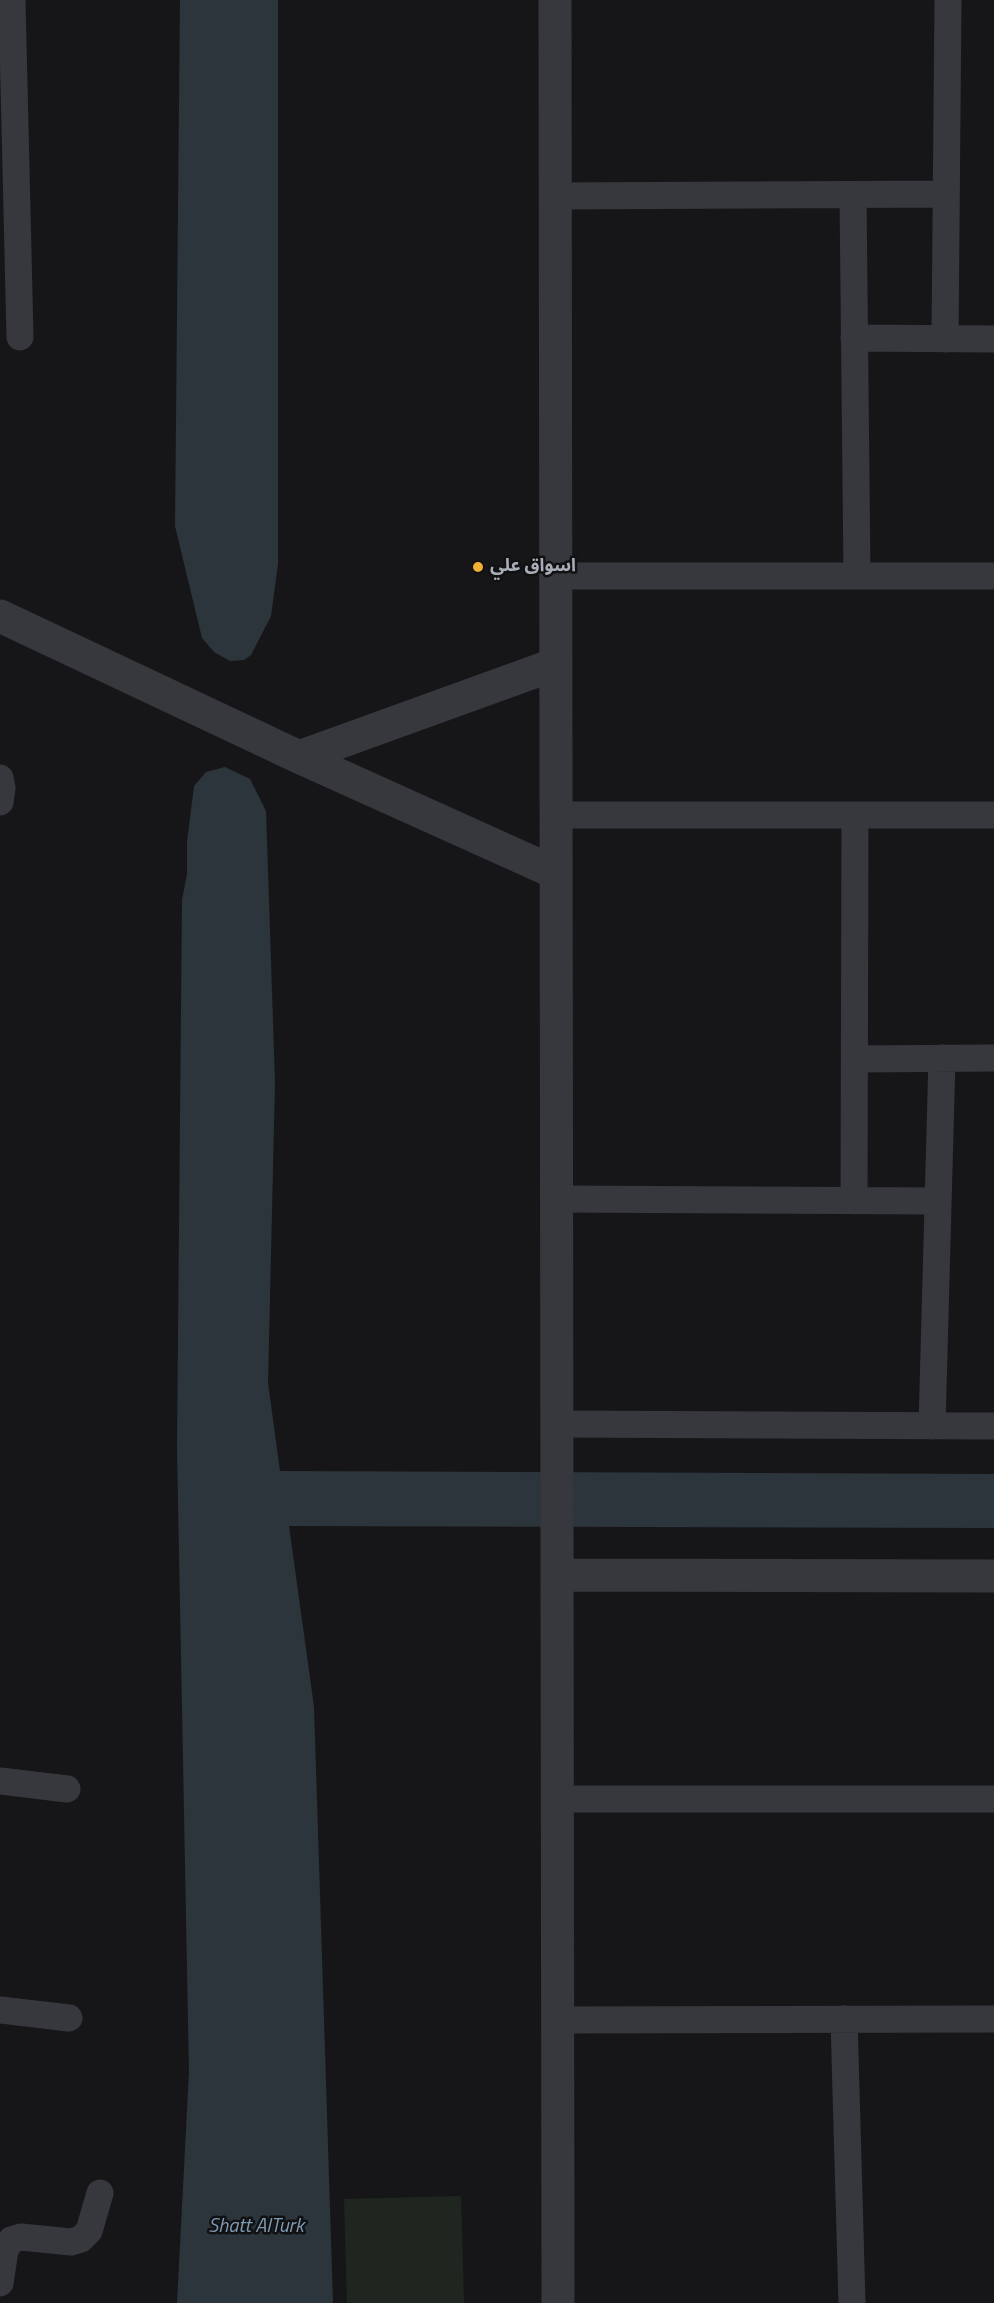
<!DOCTYPE html>
<meta charset="utf-8">
<style>
body{margin:0}
canvas{display:block;background:#161618}
</style>
<canvas width="994" height="2303"></canvas>
<script>
const g = document.querySelector('canvas').getContext('2d');
g.lineJoin = 'round';
function fillPath(path, color) { g.fillStyle = color; g.fill(path, 'evenodd'); }
const poly = rows => new Path2D(rows.map(r => 'M' + r).join(''));
function strokePath(path, color, width, dash) { g.strokeStyle = color; g.lineWidth = width; g.lineCap = dash ? 'butt' : 'round'; g.setLineDash(dash || []); g.stroke(path); }
function label(font, color, halo, rows, align = 'center') {
  g.font = font + ' "Titillium Web","Noto Sans Arabic",sans-serif'; g.lineWidth = 5; g.setLineDash([]); g.textBaseline = 'middle'; g.strokeStyle = halo; g.fillStyle = color; for (const [text, x, y, turn = 0] of rows) {
    g.save(); g.translate(x, y); g.rotate((+turn || 0) * Math.PI / 180); g.textAlign = isNaN(turn) ? turn : align; if (halo) g.strokeText(text, 0, 0); g.fillText(text, 0, 0); g.restore();
  }
}
const green = poly([
 [461,2196,464,2303,347,2303,344,2199]
]);
const water = poly([
 [180,0,278,0,278,564,271,616,251,655,244,660,230,661,214,652,202,638,175,526],
 [225,767,250,779,266,811,275,1082,268,1383,280,1471,994,1474,994,1528,289,1526,314,1707,333,2303,177,2303,189,2072,177,1448,182,900,187,874,187,842,194,786,206,772]
]);
const minor = poly([
 [12,0,20,337],
 [853,195,857,576],
 [555,196,946,194],
 [854,338,994,339],
 [945,339,948,0],
 [556,576,994,576],
 [0,778,2,788,0,802],
 [556,815,994,815],
 [856,1059,994,1058],
 [556,1199,938,1201],
 [854,1201,855,815],
 [556,1424,994,1426],
 [932,1426,942,1058],
 [0,1781,67,1789],
 [557,1799,994,1799],
 [0,2010,69,2018],
 [844,2019,852,2303],
 [557,2020,994,2019],
 [0,2283,5,2250,11,2240,21,2237,71,2242,81,2239,89,2231,100,2193]
]);
const tertiary = poly([
 [555,0,558,2303],
 [0,616,299,757,556,873],
 [299,757,556,664],
 [557,1575,994,1576]
]);
const markers = [
 [478,567,6,"#f2b134"]
];
const poiNames = [
 ["اسواق علي",490,567]
];
const waterNames = [
 ["Shatt AlTurk",256,2227]
];
fillPath(green, '#1e261f');
fillPath(water, '#2c353c');
strokePath(minor, '#37383d', 27);
strokePath(tertiary, '#37383d', 33);
for (const [x, y, r, color] of markers) { const dot = new Path2D(); dot.arc(x, y, r, 0, 2 * Math.PI); g.fillStyle = color; g.fill(dot); strokePath(dot, '#111113', 2); }
label('bold 18px', '#a8adb8', '#111113', poiNames, 'left');
label('italic 20px', '#7f9bb3', '#111113', waterNames);
</script>
